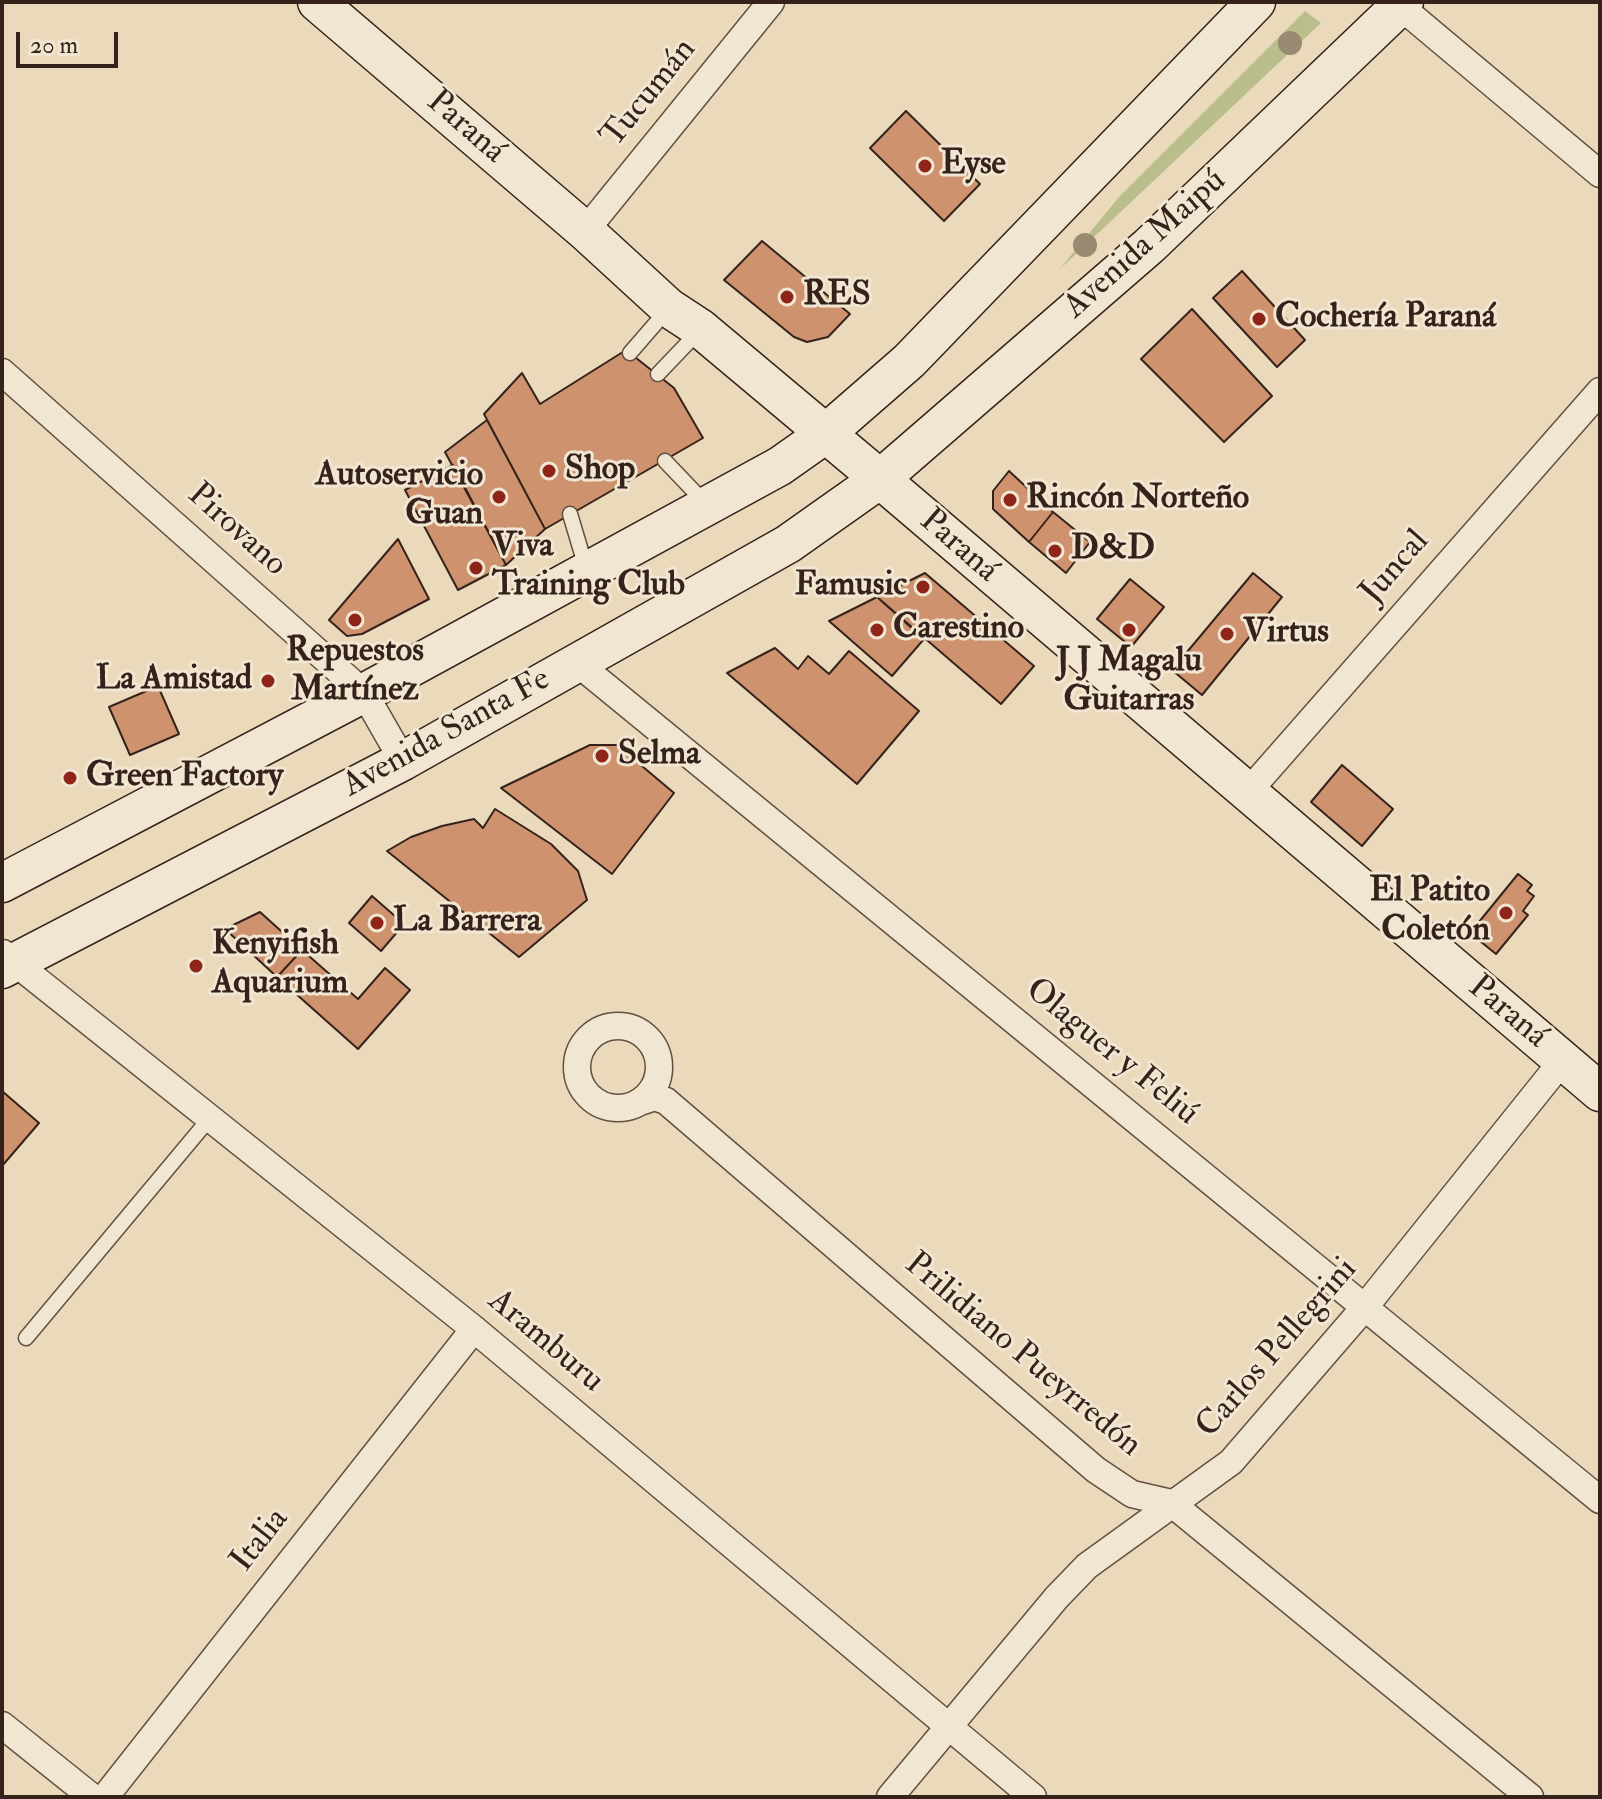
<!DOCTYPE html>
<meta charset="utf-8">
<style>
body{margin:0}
#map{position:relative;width:1602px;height:1799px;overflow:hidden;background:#ead9ba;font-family:"IM FELL Double Pica",serif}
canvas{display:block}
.frame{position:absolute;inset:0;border:4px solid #35231b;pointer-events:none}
.scale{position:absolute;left:16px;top:32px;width:102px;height:36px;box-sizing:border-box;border:4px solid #35231b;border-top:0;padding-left:10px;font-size:24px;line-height:28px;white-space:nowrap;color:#35231b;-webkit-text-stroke:6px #f1e6d2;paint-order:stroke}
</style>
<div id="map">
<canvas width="1602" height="1799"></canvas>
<div class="frame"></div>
<div class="scale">20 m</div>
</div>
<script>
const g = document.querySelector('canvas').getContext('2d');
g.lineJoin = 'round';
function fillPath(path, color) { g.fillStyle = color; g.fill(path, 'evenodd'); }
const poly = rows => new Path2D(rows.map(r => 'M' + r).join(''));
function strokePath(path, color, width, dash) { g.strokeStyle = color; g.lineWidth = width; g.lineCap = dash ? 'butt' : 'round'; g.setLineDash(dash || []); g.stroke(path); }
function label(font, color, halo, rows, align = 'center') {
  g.font = font + ' "IM FELL Double Pica",serif'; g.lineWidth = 6; g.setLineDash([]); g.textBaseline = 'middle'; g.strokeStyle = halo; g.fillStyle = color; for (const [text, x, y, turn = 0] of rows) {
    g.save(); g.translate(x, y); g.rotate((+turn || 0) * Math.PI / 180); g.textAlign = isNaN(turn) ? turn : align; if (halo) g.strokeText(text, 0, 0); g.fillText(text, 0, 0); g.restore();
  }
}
const green = poly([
 [1305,11,1321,23,1059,270,1119,197]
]);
const building = poly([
 [906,111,980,184,944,221,870,148,906,111],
 [762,241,850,314,828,337,807,342,794,337,724,280,762,241],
 [1242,271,1305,340,1277,367,1213,298,1242,271],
 [1192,309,1272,396,1224,442,1141,359,1192,309],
 [626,350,674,388,703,438,545,529,484,414,522,373,540,404,626,350],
 [487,420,545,529,506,565,445,452,487,420],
 [453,465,506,565,458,590,405,490,453,465],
 [1009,471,1053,512,1029,542,993,509,993,491,1009,471],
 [1053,512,1090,542,1066,573,1029,542,1053,512],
 [398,539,429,599,362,634,347,636,329,620,398,539],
 [925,573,1034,666,1001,704,877,597,925,573],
 [1253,573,1282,597,1202,695,1172,670,1253,573],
 [1130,579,1164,607,1131,647,1097,619,1130,579],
 [877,597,924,639,892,676,829,621,877,597],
 [775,648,798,669,808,656,829,674,849,651,919,711,857,784,727,673,775,648],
 [158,686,179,734,130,755,109,707,158,686],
 [590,745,617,745,674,793,612,874,501,788,590,745],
 [1342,765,1393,809,1362,846,1311,802,1342,765],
 [495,809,551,844,578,871,587,900,519,957,387,851,411,837,442,826,474,819,483,828,495,809],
 [1518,874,1532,885,1527,891,1534,896,1523,911,1528,915,1496,954,1470,933,1518,874],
 [372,896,404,924,381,951,349,923,372,896],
 [260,912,302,950,277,977,225,929,260,912],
 [302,950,358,999,385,968,410,990,358,1049,277,977,302,950],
 [2,1091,39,1123,2,1166,2,1091]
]);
const lane = poly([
 [630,353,669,308],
 [658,374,701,329],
 [665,461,707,505],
 [570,514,587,571],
 [26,1338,210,1118]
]);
const street = poly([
 [1395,2,1600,174],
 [585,231,771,2],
 [2,372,364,693,403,761],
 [576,662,1600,1500],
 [1247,793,1600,391],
 [3,953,474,1329,1033,1797],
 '577 1067a41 41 0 1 1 82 0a41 41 0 1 1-82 0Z',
 [640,1102,655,1097,666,1101,1096,1470,1132,1494,1171,1503,1530,1797],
 [2,1725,92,1797],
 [105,1797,474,1329],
 [890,1797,1057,1597,1087,1566,1231,1462,1364,1308,1563,1060]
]);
const secondary = poly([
 [317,2,585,231,669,308,701,329,880,479,1600,1092],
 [2,883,364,693,780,466,824,435,909,361,1256,2],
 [2,969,403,761,788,544,880,479,1149,246,1404,2]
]);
const trees = [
 [1290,43],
 [1085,245]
];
const markers = [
 [925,166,8,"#8f2418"],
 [787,297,8,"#8f2418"],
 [1259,319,8,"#8f2418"],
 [549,471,8,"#8f2418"],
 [499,497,8,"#8f2418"],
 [1010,500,8,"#8f2418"],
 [1055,551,8,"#8f2418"],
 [476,568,8,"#8f2418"],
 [923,587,8,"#8f2418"],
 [355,620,8,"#8f2418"],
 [877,630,8,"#8f2418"],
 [1129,630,8,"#8f2418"],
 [1227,634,8,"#8f2418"],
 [268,681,8,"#8f2418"],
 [602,756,8,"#8f2418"],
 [70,778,8,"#8f2418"],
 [1506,913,8,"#8f2418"],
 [377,923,8,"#8f2418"],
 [196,966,8,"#8f2418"]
];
const streetNames = [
 ["Tucumán",650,94,-51],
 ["Paraná",465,128,41],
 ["Avenida Maipú",1146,245,-42],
 ["Pirovano",236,531,42],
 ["Paraná",958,547,41],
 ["Juncal",1396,568,-49],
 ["Avenida Santa Fe",447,734,-29],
 ["Paraná",1507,1013,40],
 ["Olaguer y Feliú",1111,1053,39],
 ["Aramburu",545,1342,40],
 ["Carlos Pellegrini",1278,1349,-49],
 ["Prilidiano Pueyrredón",1022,1356,40],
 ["Italia",261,1541,-52]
];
const poiNames = [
 ["Eyse",941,166],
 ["RES",803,297],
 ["Cochería Paraná",1275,319],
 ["Shop",565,471],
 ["Autoservicio",483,477,"right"],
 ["Guan",483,516,"right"],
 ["Rincón Norteño",1026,500],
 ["Viva",492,548],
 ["Training Club",492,587],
 ["D&D",1071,551],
 ["Famusic",907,587,"right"],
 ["Carestino",893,630],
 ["Virtus",1243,634],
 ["Repuestos",355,653,"center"],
 ["Martínez",355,692,"center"],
 ["J J Magalu",1129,663,"center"],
 ["Guitarras",1129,702,"center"],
 ["La Amistad",252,681,"right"],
 ["Selma",618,756],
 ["Green Factory",86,778],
 ["El Patito",1490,893,"right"],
 ["Coletón",1490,932,"right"],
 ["La Barrera",393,923],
 ["Kenyifish",212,946],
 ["Aquarium",212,985]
];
fillPath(green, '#babe8d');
fillPath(building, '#ce926e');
strokePath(building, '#35231b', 2);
strokePath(lane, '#625043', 17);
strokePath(street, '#625043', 29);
strokePath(secondary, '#35231b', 41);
strokePath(lane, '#f1e6d2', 14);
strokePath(street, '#f1e6d2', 26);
strokePath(secondary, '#f1e6d2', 38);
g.fillStyle = '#998a72';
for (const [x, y] of trees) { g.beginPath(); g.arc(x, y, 12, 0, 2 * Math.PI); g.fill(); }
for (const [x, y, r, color] of markers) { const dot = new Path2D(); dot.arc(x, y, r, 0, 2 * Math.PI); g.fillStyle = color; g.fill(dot); strokePath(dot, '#f1e6d2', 3); }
label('34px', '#35231b', '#f1e6d2', streetNames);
label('bold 34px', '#35231b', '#f1e6d2', poiNames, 'left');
</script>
